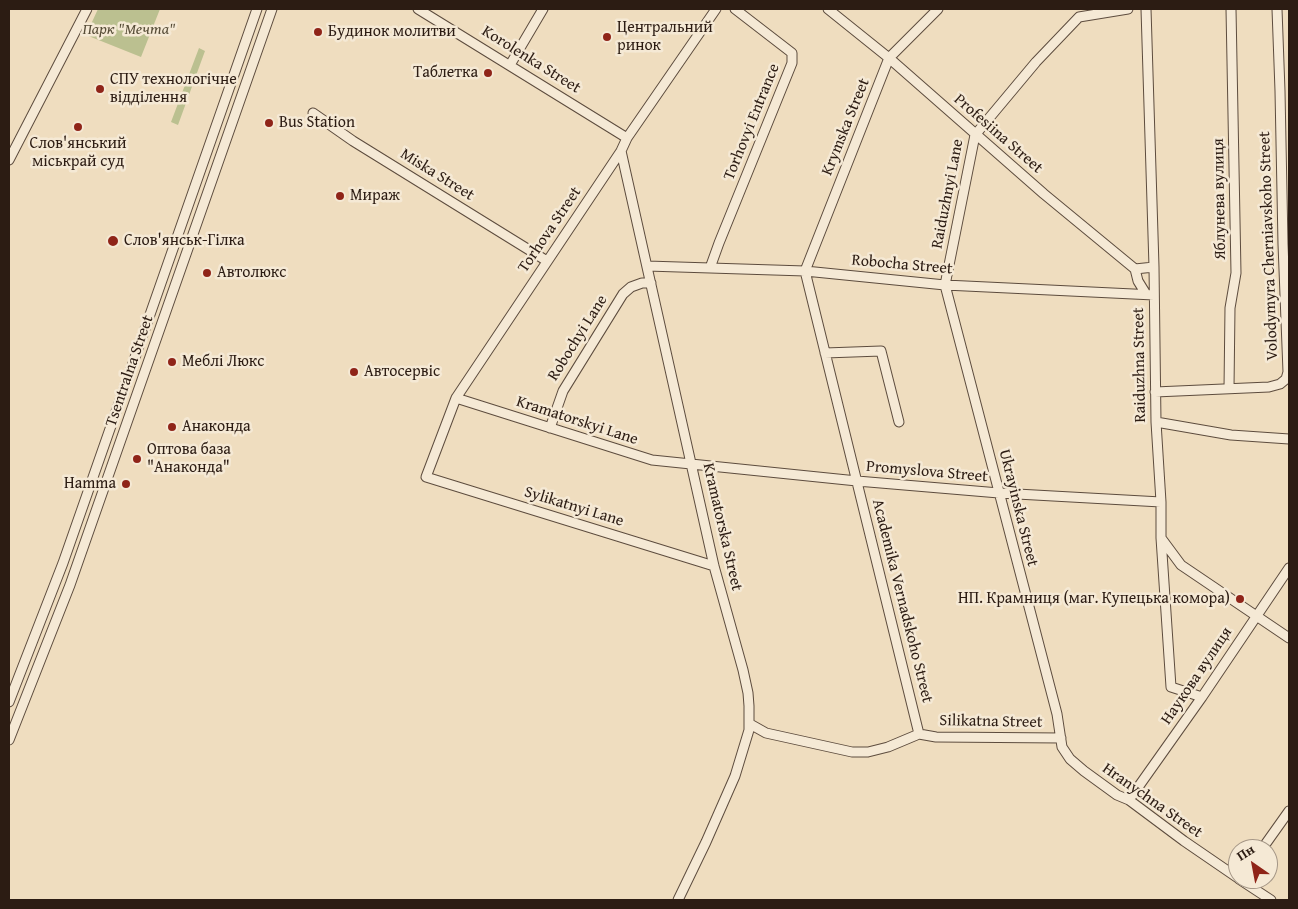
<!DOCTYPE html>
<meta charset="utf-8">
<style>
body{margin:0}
#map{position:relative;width:1298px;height:909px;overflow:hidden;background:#efddbf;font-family:"Gentium Book Plus",serif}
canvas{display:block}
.frame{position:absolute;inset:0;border:10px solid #2c1c13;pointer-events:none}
.north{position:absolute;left:1228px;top:839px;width:50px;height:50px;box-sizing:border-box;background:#f5e9d5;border:1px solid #a59787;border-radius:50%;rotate:327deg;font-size:14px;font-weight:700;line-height:20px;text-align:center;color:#2c1c13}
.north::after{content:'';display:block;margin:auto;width:18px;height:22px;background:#8f2418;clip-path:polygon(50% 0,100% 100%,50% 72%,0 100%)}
</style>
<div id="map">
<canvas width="1298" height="909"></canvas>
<div class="frame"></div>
<div class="north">Пн</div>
</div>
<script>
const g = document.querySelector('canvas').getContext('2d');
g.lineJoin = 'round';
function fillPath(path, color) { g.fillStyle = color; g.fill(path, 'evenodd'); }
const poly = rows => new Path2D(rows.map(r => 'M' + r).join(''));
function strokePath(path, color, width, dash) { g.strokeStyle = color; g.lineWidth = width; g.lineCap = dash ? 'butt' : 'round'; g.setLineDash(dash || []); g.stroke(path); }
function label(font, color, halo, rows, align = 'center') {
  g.font = font + ' "Gentium Book Plus",serif'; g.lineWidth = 5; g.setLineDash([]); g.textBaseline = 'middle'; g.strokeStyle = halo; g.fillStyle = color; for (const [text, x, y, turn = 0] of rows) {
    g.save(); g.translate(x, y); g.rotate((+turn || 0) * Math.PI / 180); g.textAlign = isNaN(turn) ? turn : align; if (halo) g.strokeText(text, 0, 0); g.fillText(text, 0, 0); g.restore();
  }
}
const green = poly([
 [98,9,160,9,141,57,86,35],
 [199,48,205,51,178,125,171,122]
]);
const minor = poly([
 [418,9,627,138],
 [828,9,889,58,1044,194,1135,269,1154,267],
 [1128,9,1079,17,1036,62,975,135,945,285,1057,714,1062,747,1070,759,1084,771,1117,795,1129,800,1184,841,1238,878],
 [1146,9,1154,267,1156,422,1161,502,1161,538,1171,687,1202,697],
 [510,65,543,9],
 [313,113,353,141,547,261],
 [621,151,714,566,743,670,748,693,749,706,749,730,735,776,706,842,678,900],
 [9,160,87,9],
 [647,266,805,271,945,285,1154,295],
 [710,268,719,243,792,63,792,53,735,9],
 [1135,269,1138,281,1146,294],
 [825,353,881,351,899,422],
 [1229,388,1230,308,1236,273,1231,9],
 [1155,392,1269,387,1280,384,1286,379,1288,372,1283,244,1280,91,1277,9],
 [456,398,652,460,857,481,999,493,1161,502],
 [1156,422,1231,435,1289,439],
 [550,428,563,391,623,294,631,287,642,283,651,283],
 [1161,538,1181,565,1289,638],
 [714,566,426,477,456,398,621,151,627,138,716,9],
 [9,702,63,563,257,9],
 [750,724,766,733,852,752,868,752,888,747,919,734,936,737,1061,738],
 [919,734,805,271,889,58,938,9],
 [9,740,70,585,272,9],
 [1129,800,1202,697,1289,568],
 [1262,849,1289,811],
 [1239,879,1271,900]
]);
const markers = [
 [318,32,5,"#8f2418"],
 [607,37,5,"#8f2418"],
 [488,73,5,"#8f2418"],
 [100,89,5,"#8f2418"],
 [269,123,5,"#8f2418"],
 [78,127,5,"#8f2418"],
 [340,196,5,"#8f2418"],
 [113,241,6,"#8f2418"],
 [207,273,5,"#8f2418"],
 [172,362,5,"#8f2418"],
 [354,372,5,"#8f2418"],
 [172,427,5,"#8f2418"],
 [137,459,5,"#8f2418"],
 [126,484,5,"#8f2418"],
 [1240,599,5,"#8f2418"]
];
const poiNames = [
 ["Центральний",617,28],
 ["ринок",617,46],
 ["Будинок молитви",328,32],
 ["Таблетка",478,73,"right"],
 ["СПУ технологічне",110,80],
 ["відділення",110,98],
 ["Bus Station",279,123],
 ["Слов'янський",78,144,"center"],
 ["міськрай суд",78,162,"center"],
 ["Мираж",350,196],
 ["Слов'янськ-Гілка",124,241],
 ["Автолюкс",217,273],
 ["Меблі Люкс",182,362],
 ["Автосервіс",364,372],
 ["Анаконда",182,427],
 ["Оптова база",147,450],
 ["\"Анаконда\"",147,468],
 ["Hamma",116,484,"right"],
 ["НП. Крамниця (маг. Купецька комора)",1230,599,"right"]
];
const parkNames = [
 ["Парк \"Мечта\"",129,30]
];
const streetNames = [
 ["Korolenka Street",531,60,32],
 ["Torhovyi Entrance",752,122,-68],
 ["Krymska Street",846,127,-68],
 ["Profesiina Street",998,134,41],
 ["Miska Street",437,175,32],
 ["Raiduzhnyi Lane",948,194,-79],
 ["Яблунева вулиця",1220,199,-91],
 ["Torhova Street",550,230,-56],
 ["Volodymyra Cherniavskoho Street",1269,246,-92],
 ["Robocha Street",902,265,5],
 ["Robochyi Lane",578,338,-58],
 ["Raiduzhna Street",1140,365,-91],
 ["Tsentralna Street",130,371,-71],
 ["Kramatorskyi Lane",577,421,18],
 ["Promyslova Street",927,472,5],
 ["Sylikatnyi Lane",574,507,17],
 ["Ukrayinska Street",1018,508,76],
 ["Kramatorska Street",722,527,77],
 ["Academika Vernadskoho Street",902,601,76],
 ["Наукова вулиця",1197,676,-56],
 ["Silikatna Street",991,722,1],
 ["Hranychna Street",1152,801,35]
];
fillPath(green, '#bbc090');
strokePath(minor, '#5d4c3e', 11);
strokePath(minor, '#f5e9d5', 9);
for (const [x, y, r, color] of markers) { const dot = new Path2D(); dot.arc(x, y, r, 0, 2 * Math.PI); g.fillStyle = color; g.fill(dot); strokePath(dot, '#f5e9d5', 2); }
label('16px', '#2c1c13', '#f5e9d5', poiNames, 'left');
label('italic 16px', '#574d38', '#f5e9d5', parkNames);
label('16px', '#2c1c13', '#f5e9d5', streetNames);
</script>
